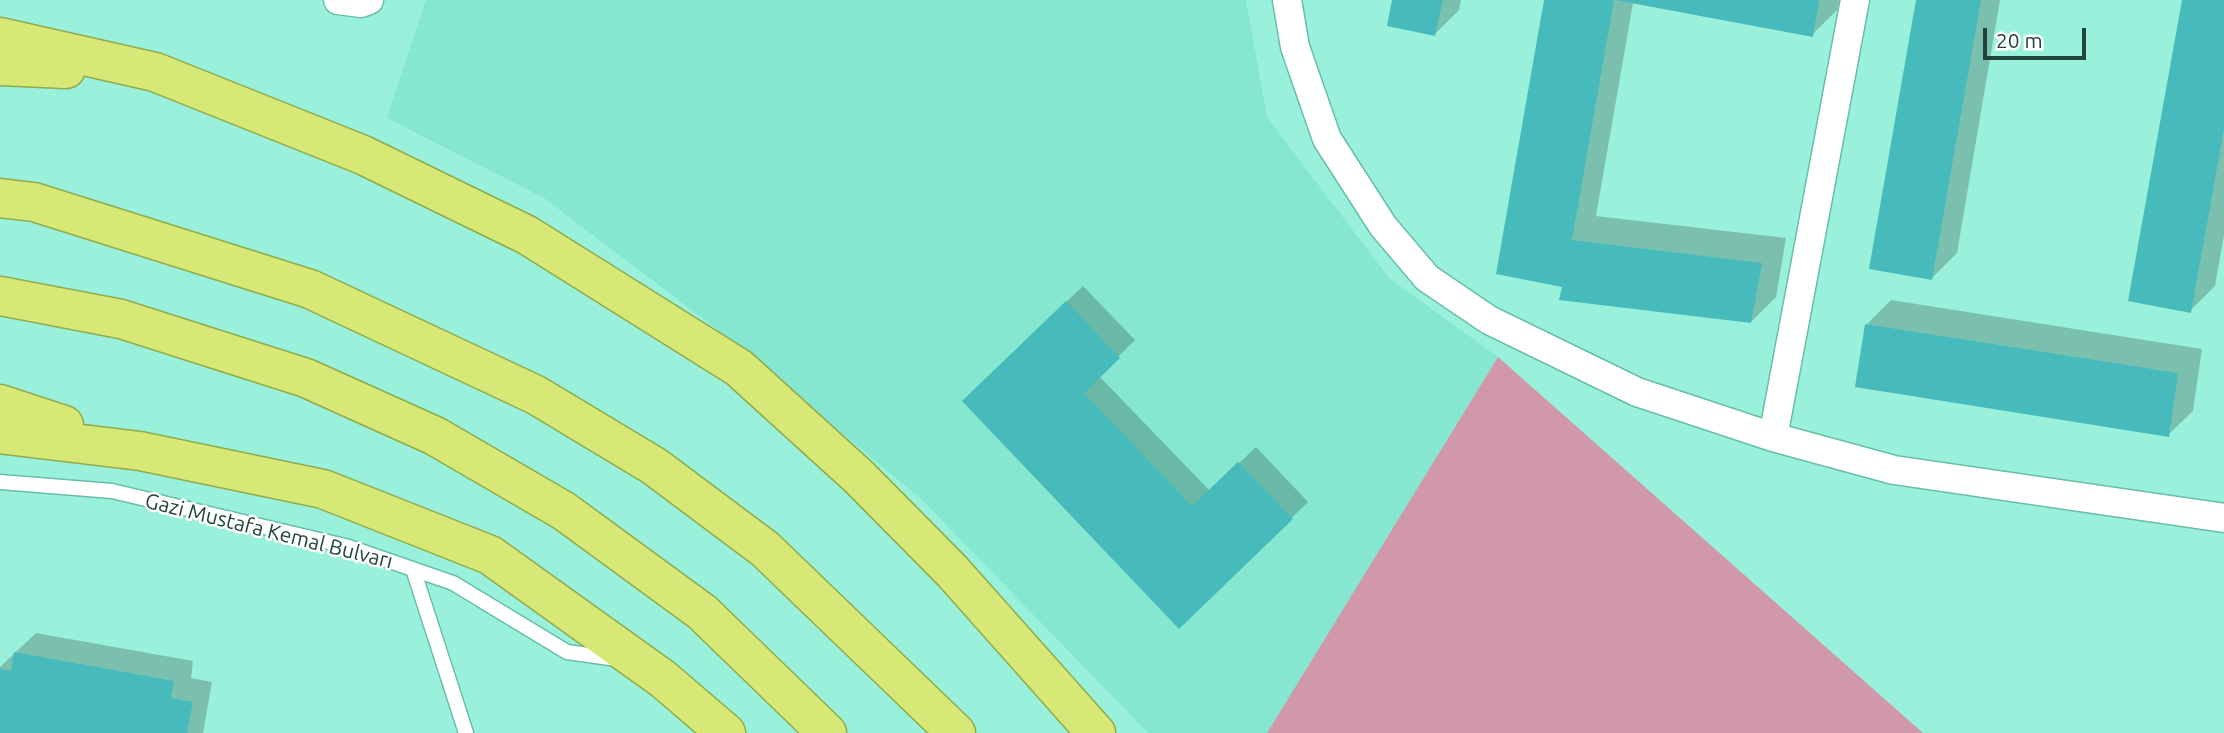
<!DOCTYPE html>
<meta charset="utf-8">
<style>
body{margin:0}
#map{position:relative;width:2224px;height:733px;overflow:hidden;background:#9af1db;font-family:Ubuntu,sans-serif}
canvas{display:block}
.scale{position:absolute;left:1983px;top:28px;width:103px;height:32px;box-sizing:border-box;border:4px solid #20443c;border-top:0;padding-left:9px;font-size:21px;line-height:24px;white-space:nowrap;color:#20443c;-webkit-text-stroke:5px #fefefe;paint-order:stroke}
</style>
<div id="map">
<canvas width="2224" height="733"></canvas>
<div class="scale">20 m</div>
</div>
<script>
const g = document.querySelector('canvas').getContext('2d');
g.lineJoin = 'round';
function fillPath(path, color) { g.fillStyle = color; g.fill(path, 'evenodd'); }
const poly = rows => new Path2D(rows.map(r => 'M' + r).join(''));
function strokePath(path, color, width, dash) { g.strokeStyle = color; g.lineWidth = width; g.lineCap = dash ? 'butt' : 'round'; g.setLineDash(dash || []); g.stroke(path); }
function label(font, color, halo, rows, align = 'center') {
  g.font = font + ' Ubuntu,sans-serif'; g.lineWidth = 5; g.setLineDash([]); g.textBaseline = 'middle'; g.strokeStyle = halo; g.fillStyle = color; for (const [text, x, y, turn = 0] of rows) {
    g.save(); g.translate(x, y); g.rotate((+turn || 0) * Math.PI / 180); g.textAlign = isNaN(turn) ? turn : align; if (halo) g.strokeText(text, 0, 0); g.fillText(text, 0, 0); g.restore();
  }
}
const built = poly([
 [426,0,1246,0,1267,117,1389,278,1498,357,1267,733,1148,733,920,498,710,324,544,198,387,118]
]);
const green = poly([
 [1498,357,1923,733,1267,733]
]);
const shadow = poly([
 [1394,0,1461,0,1459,10,1434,35],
 [1546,0,1839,0,1837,10,1812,35,1633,3,1596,216,1786,238,1776,297,1751,322,1564,285],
 [1918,0,2000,0,1957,253,1932,278],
 [2184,0,2224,0,2224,235,2215,286,2190,311],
 [1083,286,1135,340,1099,376,1210,491,1256,447,1308,502,1180,626,980,385],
 [1891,300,2202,349,2193,411,2168,435,1867,324],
 [36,633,193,661,191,678,212,682,203,733,0,733,0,667]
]);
const building = poly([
 [1392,0,1443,0,1435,36,1387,26],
 [1544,0,1614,0,1572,240,1762,263,1751,323,1559,300,1562,287,1496,274],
 [1615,0,1819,0,1813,37],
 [1916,0,1981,0,1932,280,1869,269],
 [2182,0,2224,0,2224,129,2191,313,2128,301],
 [1066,301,1120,358,1084,393,1192,506,1238,462,1293,519,1179,629,962,401],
 [1865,324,2178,373,2169,437,1855,387],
 [14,652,174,681,171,698,193,702,187,733,0,733,0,669,11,671]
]);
const service = poly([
 [0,482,112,491,349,547,453,583,567,652,617,659],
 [413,569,466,733]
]);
const minor = poly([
 [338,0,361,3,369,0],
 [1287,0,1295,47,1327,139,1383,226,1427,278,1489,320,1637,392,1773,437,1894,470,2224,518],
 [1773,437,1855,0]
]);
const trunk = poly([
 [0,37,155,72,363,155,527,235,739,368,859,477,952,571,1096,733],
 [0,66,66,69],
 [0,198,34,202,310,289,536,395,654,466,765,549,956,733],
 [0,296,121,319,306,378,435,436,564,511,702,612,827,733],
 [0,404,64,425],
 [0,434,140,451,323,489,490,555,663,679,726,733]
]);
const streetNames = [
 ["Gazi Mustafa Kemal Bulvarı",269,531,14]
];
fillPath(built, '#85e7d0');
fillPath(green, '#d198ab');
fillPath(shadow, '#0003');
fillPath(building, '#47babc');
strokePath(service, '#68beaa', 17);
strokePath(minor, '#68beaa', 31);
strokePath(trunk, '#90ab4c', 41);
strokePath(service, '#fff', 14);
strokePath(minor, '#fff', 28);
strokePath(trunk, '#d7e876', 38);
label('21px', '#20443c', '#fefefe', streetNames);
</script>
